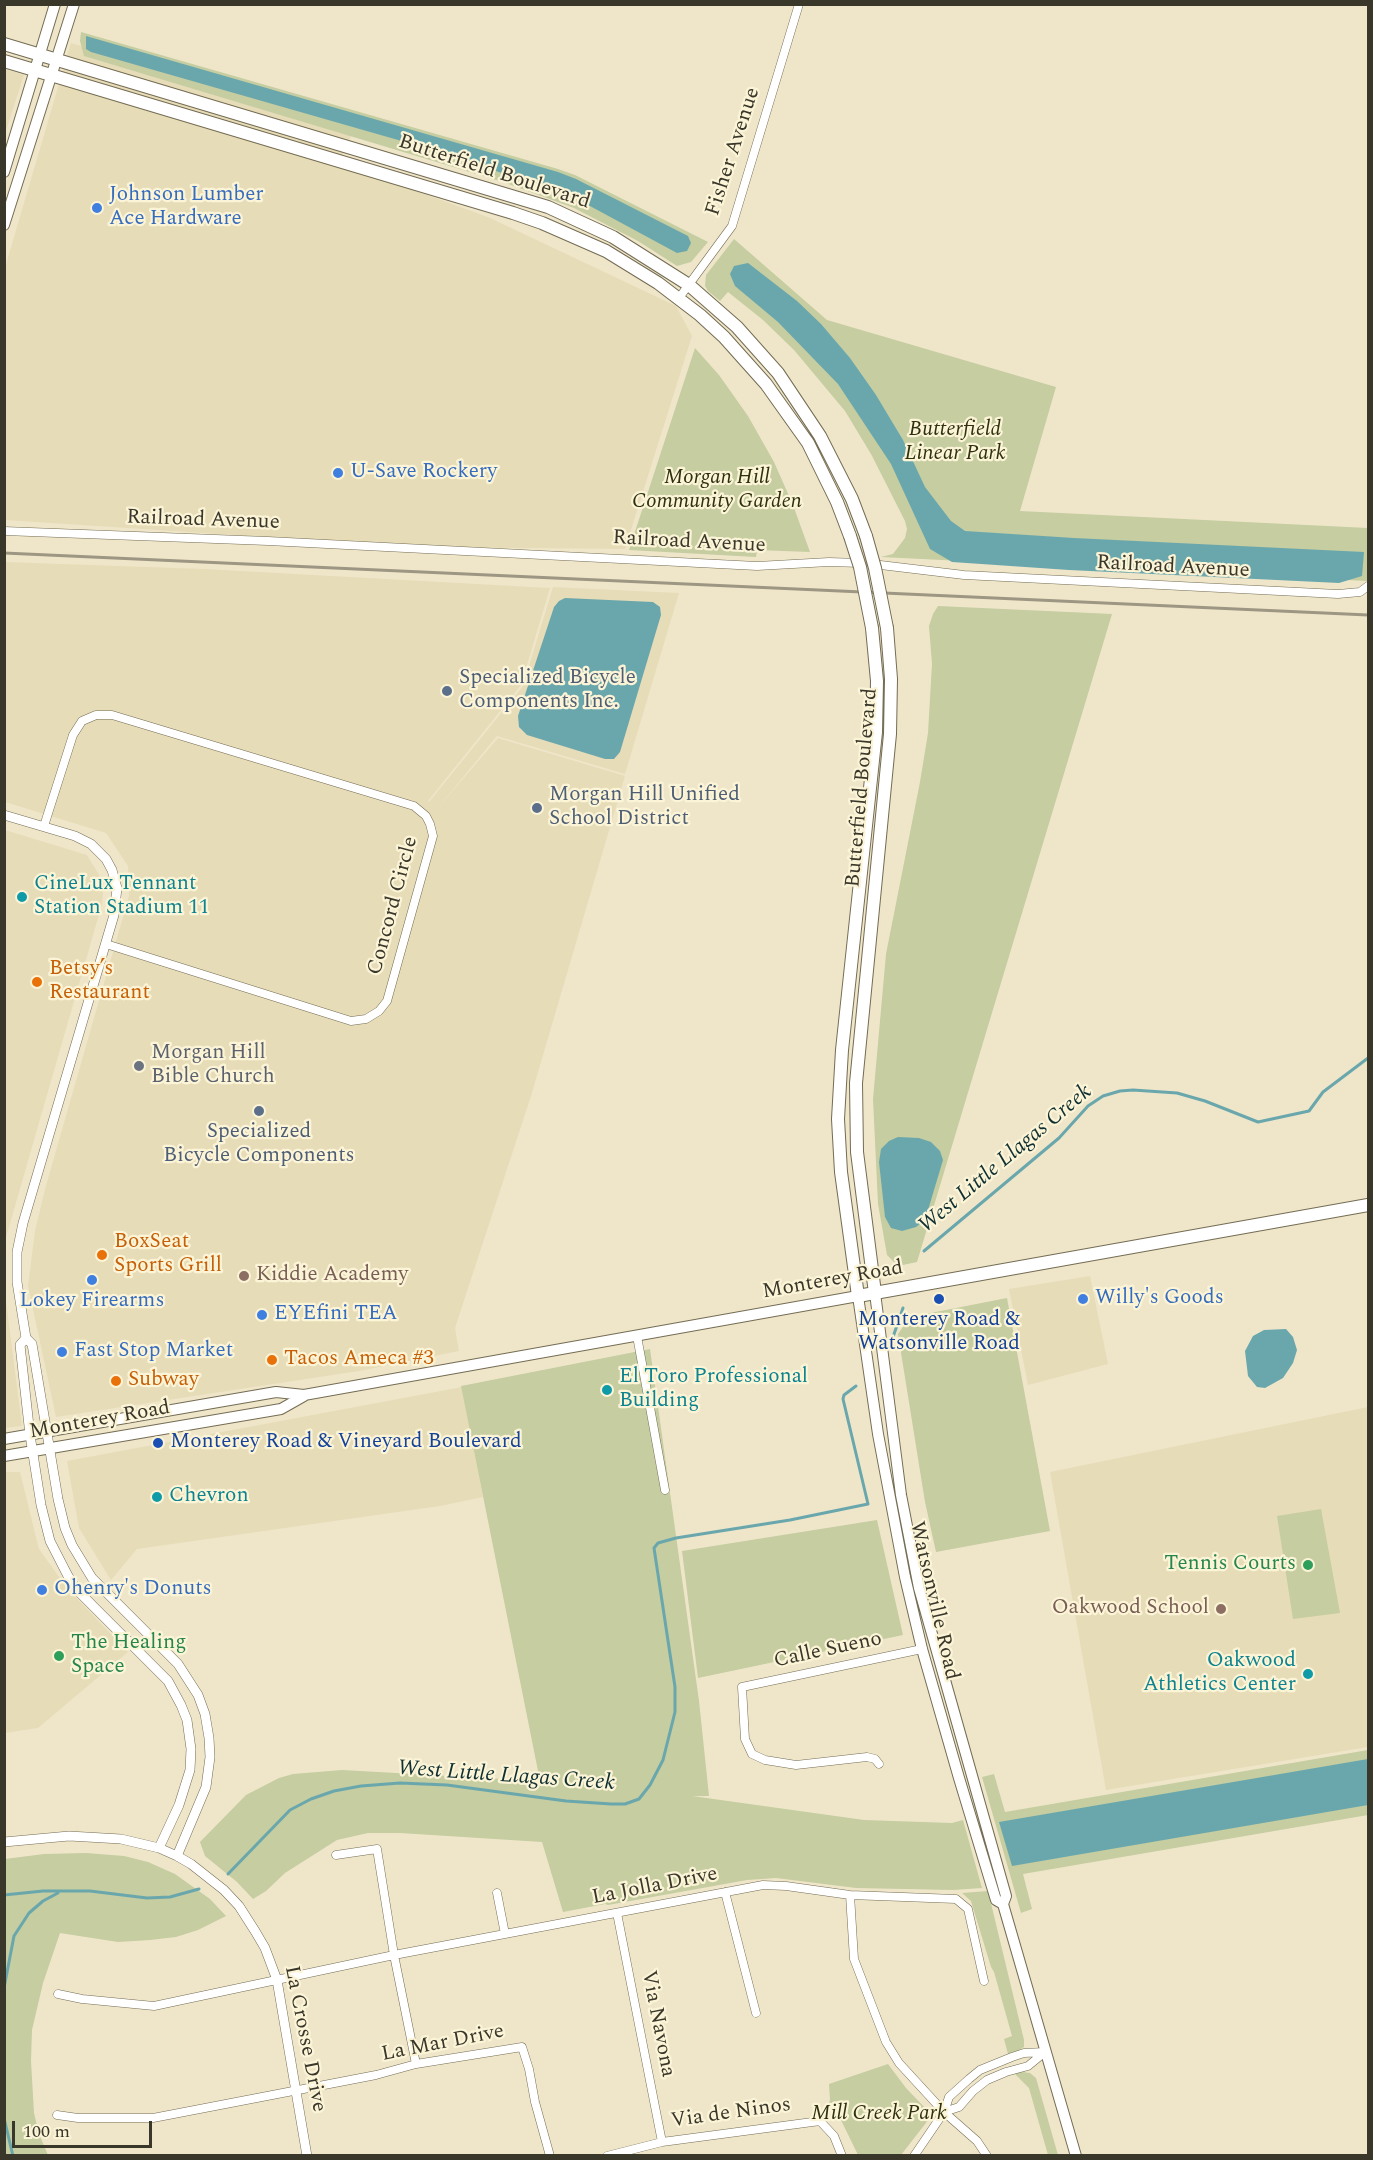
<!DOCTYPE html>
<meta charset="utf-8">
<style>
body{margin:0}
#map{position:relative;width:1373px;height:2160px;overflow:hidden;background:#efe6ca;font-family:Spectral,serif}
canvas{display:block}
.frame{position:absolute;inset:0;border:6px solid #39362a;pointer-events:none}
.scale{position:absolute;left:12px;top:2121px;width:140px;height:27px;box-sizing:border-box;border:3px solid #39362a;border-top:0;padding-left:8px;font-size:18px;line-height:21px;white-space:nowrap;color:#39362a;-webkit-text-stroke:4px #fcf4d7;paint-order:stroke}
</style>
<div id="map">
<canvas width="1373" height="2160"></canvas>
<div class="frame"></div>
<div class="scale">100 m</div>
</div>
<script>
const g = document.querySelector('canvas').getContext('2d');
g.lineJoin = 'round';
function fillPath(path, color) { g.fillStyle = color; g.fill(path, 'evenodd'); }
const poly = rows => new Path2D(rows.map(r => 'M' + r).join(''));
function strokePath(path, color, width, dash) { g.strokeStyle = color; g.lineWidth = width; g.lineCap = dash ? 'butt' : 'round'; g.setLineDash(dash || []); g.stroke(path); }
function label(font, color, halo, rows, align = 'center') {
  g.font = font + ' Spectral,serif'; g.lineWidth = 4.5; g.setLineDash([]); g.textBaseline = 'middle'; g.strokeStyle = halo; g.fillStyle = color; for (const [text, x, y, turn = 0] of rows) {
    g.save(); g.translate(x, y); g.rotate((+turn || 0) * Math.PI / 180); g.textAlign = isNaN(turn) ? turn : align; if (halo) g.strokeText(text, 0, 0); g.fillText(text, 0, 0); g.restore();
  }
}
const built = poly([
 [71,43,355,128,342,156,341,164,488,217,676,306,692,336,625,549,417,547,5,520,4,271],
 [5,69,24,75,5,134,4,69],
 [5,562,204,569,550,588,521,685,428,801,429,802,523,686,553,587,679,593,625,774,497,736,437,809,498,738,625,776,531,1096,455,1328,459,1351,359,1371,56,1417,28,1286,35,1231,45,1189,129,896,128,866,106,833,5,802],
 [5,830,87,855,104,883,102,904,5,1241],
 [1090,1276,1108,1364,1028,1385,1009,1289],
 [5,1293,22,1426,5,1428,4,1428],
 [462,1387,483,1497,440,1506,137,1549,111,1580,79,1528,67,1461],
 [1368,1407,1368,1747,1106,1790,1050,1472],
 [5,1472,20,1472,39,1549,67,1588,128,1652,38,1728,5,1733]
]);
const green = poly([
 [81,32,558,169,575,175,708,242,691,262,677,266,638,241,574,208,503,182,84,56,80,41],
 [734,239,827,320,1056,387,1020,511,1368,528,1367,581,881,557,893,554,905,538,907,529,905,521,871,454,845,411,794,350,763,320,728,292,720,301,708,291,705,286,706,275],
 [695,348,719,375,748,416,774,462,793,505,810,552,757,550,756,557,629,550],
 [938,606,1112,614,917,1262,898,1266,887,1255,878,1204,873,1099,886,954,920,782,928,733,932,664,929,626,933,614],
 [1007,1298,1050,1531,936,1552,925,1502,898,1334,910,1317],
 [650,1349,699,1701,709,1796,692,1796,864,1820,952,1823,963,1820,982,1888,953,1890,856,1888,776,1878,747,1880,608,1905,605,1904,563,1912,542,1842,400,1833,368,1833,337,1840,285,1873,266,1891,253,1899,237,1882,205,1856,200,1842,246,1795,279,1778,293,1774,342,1770,540,1781,461,1386],
 [1321,1509,1340,1613,1293,1619,1277,1516],
 [877,1520,903,1635,698,1678,682,1551],
 [1368,1750,1368,1815,1023,1874,1032,1909,1021,1913,982,1777,994,1774,1005,1812],
 [86,1853,124,1856,148,1862,175,1874,210,1899,226,1916,198,1930,176,1937,150,1940,118,1942,60,1933,43,1983,32,2030,31,2061,34,2113,39,2134,48,2155,5,2155,5,1859,44,1854],
 [988,1891,1024,2040,1024,2047,1018,2051,1008,2054,1004,2039,1012,2036,994,1972,991,1967,971,1901,962,1893],
 [888,2064,906,2088,928,2111,929,2119,901,2155,858,2155,839,2116,834,2109,826,2110,830,2100,829,2084],
 [1023,2072,1030,2073,1036,2078,1058,2155,1048,2155,1029,2088,1014,2073]
]);
const water = poly([
 [86,36,558,172,576,179,688,236,691,243,687,251,677,253,577,199,508,175,419,146,91,52,86,49],
 [748,263,797,301,821,324,850,358,876,395,903,440,925,487,951,521,965,531,1074,538,1364,552,1362,576,1339,583,1069,570,952,562,930,549,891,464,838,384,778,322,735,286,730,274,734,266],
 [565,598,653,602,660,607,661,615,620,752,614,759,605,759,527,735,519,727,518,716,554,607,559,601],
 [898,1137,919,1138,931,1142,940,1151,943,1160,925,1220,916,1227,902,1231,891,1228,885,1217,879,1162,881,1149,889,1141],
 [1286,1329,1293,1337,1297,1350,1293,1363,1283,1378,1265,1388,1257,1387,1248,1376,1245,1351,1253,1336,1264,1330],
 [1368,1759,1368,1805,1012,1866,999,1822]
]);
const stream = poly([
 [924,1251,1059,1138,1088,1106,1103,1096,1120,1091,1133,1090,1177,1093,1205,1101,1258,1122,1309,1111,1323,1092,1368,1058],
 [892,1340,903,1308],
 [228,1874,290,1810,311,1799,334,1791,361,1786,400,1783,447,1785,566,1801,611,1804,625,1804,639,1799,650,1785,663,1760,675,1712,675,1687,654,1548,658,1543,676,1538,790,1520,868,1504,843,1399,844,1395,856,1386],
 [4,1895,43,1891,90,1891,147,1898,170,1897,199,1889],
 [4,1988,14,1936,29,1913,43,1901,58,1893],
 [4,2118,13,2156]
]);
const minor = poly([
 [679,298,732,226,799,4],
 [4,531,268,541,757,566,829,562,860,563],
 [872,564,964,575,1338,594,1360,592,1368,586],
 [44,826,73,735,82,721,96,715,112,715,414,806,426,816,430,824,433,836,387,1001,379,1011,366,1019,351,1021,106,944],
 [637,1336,665,1490],
 [879,1764,875,1759,867,1757,796,1765,765,1760,752,1754,745,1739,742,1687,922,1649],
 [336,1855,377,1849,394,1955,416,2064],
 [725,1892,756,2013],
 [497,1893,505,1934],
 [850,1895,854,1959,886,2042,899,2063,944,2112,977,2141,987,2156],
 [617,1913,662,2142],
 [58,1994,82,1999,154,2006,394,1955,763,1885,786,1886,850,1895,956,1899,968,1909,984,1981],
 [944,2112,959,2107,973,2091,987,2080,1006,2072,1028,2066,1045,2052],
 [57,2115,78,2118,153,2118,376,2075,416,2064,522,2047,529,2069,535,2102,550,2156],
 [607,2156,662,2142,820,2121,834,2136,842,2156],
 [914,2156,944,2112,949,2097,969,2079,980,2070,1012,2057,1024,2053,1045,2052]
]);
const tertiary = poly([
 [4,815,75,836,91,844,106,859,112,870,117,888,114,915,23,1223,17,1252,17,1282,26,1338,32,1344,58,1499,65,1528,72,1545,92,1578,178,1664,198,1695,205,1714,209,1738,210,1757,206,1787,177,1856],
 [26,1338,20,1345,30,1435,41,1505,50,1541,68,1576,77,1590,168,1681,181,1705,187,1720,191,1749,190,1770,179,1805,159,1848],
 [4,1842,69,1836,121,1839,159,1848,177,1856,191,1864,224,1890,239,1906,255,1931,265,1948,277,1980,307,2156]
]);
const secondary = poly([
 [4,172,55,4],
 [4,225,74,4],
 [875,1293,901,1495,919,1588,1006,1896,1003,1904,1005,1911,1076,2156],
 [4,1439,276,1392,304,1395,858,1296,878,1434,905,1577,922,1649,959,1778,996,1900,1003,1904],
 [4,1456,281,1409,304,1396]
]);
const primary = poly([
 [4,44,548,207,613,237,689,285,737,327,778,373,820,436,852,499,866,536],
 [4,61,513,213,542,223,606,251,658,283,700,315,724,337,766,384,808,443,837,502,850,536],
 [872,628,877,681,876,732,842,1050,838,1119,841,1172,858,1296,1368,1205],
 [875,1293,857,1152,856,1083,890,734,891,679,887,628]
]);
const rail = poly([
 [4,553,1368,615]
]);
const primaryBridge = poly([
 [850,536,860,567,872,628],
 [866,536,875,568,887,628]
]);
const markers = [
 [97,208,6,"#3f7fe0"],
 [338,473,6,"#3f7fe0"],
 [447,691,6,"#5c6f8a"],
 [537,808,6,"#5c6f8a"],
 [22,897,6,"#0f9aa8"],
 [37,982,6,"#e8710a"],
 [139,1066,6,"#6b7280"],
 [259,1111,6,"#5c6f8a"],
 [102,1255,6,"#e8710a"],
 [244,1276,6,"#8d6e63"],
 [92,1280,6,"#3f7fe0"],
 [939,1299,6,"#1a4fb4"],
 [1083,1299,6,"#3f7fe0"],
 [262,1315,6,"#3f7fe0"],
 [62,1352,6,"#3f7fe0"],
 [272,1360,6,"#e8710a"],
 [116,1381,6,"#e8710a"],
 [607,1390,6,"#0f9aa8"],
 [158,1443,6,"#1a4fb4"],
 [157,1497,6,"#0f9aa8"],
 [1308,1565,6,"#2e9e5b"],
 [42,1590,6,"#3f7fe0"],
 [1221,1609,6,"#8d6e63"],
 [59,1656,6,"#2e9e5b"],
 [1308,1674,6,"#0f9aa8"]
];
const streetNames = [
 ["Fisher Avenue",734,152,-72],
 ["Butterfield Boulevard",494,173,18],
 ["Railroad Avenue",203,521,2],
 ["Railroad Avenue",689,543,3],
 ["Railroad Avenue",1173,568,3],
 ["Butterfield Boulevard",863,788,-85],
 ["Concord Circle",394,906,-75],
 ["Monterey Road",833,1281,-10],
 ["Monterey Road",100,1421,-10],
 ["Watsonville Road",933,1601,77],
 ["Calle Sueno",828,1651,-12],
 ["La Jolla Drive",655,1887,-11],
 ["Via Navona",657,2024,79],
 ["La Crosse Drive",304,2039,79],
 ["La Mar Drive",443,2044,-11],
 ["Via de Ninos",731,2114,-8]
];
const shopNames = [
 ["Johnson Lumber",109,196],
 ["Ace Hardware",109,220],
 ["U-Save Rockery",350,473],
 ["Willy's Goods",1095,1299],
 ["Lokey Firearms",92,1302,"center"],
 ["EYEfini TEA",274,1315],
 ["Fast Stop Market",74,1352],
 ["Ohenry's Donuts",54,1590]
];
const parkNames = [
 ["Butterfield",955,431],
 ["Linear Park",955,455],
 ["Morgan Hill",717,479],
 ["Community Garden",717,503],
 ["Mill Creek Park",879,2115]
];
const serviceNames = [
 ["Specialized Bicycle",459,679],
 ["Components Inc.",459,703],
 ["Morgan Hill Unified",549,796],
 ["School District",549,820],
 ["Specialized",259,1133,"center"],
 ["Bicycle Components",259,1157,"center"]
];
const cultureNames = [
 ["CineLux Tennant",34,885],
 ["Station Stadium 11",34,909],
 ["El Toro Professional",619,1378],
 ["Building",619,1402],
 ["Chevron",169,1497],
 ["Oakwood",1296,1662,"right"],
 ["Athletics Center",1296,1686,"right"]
];
const foodNames = [
 ["Betsy’s",49,970],
 ["Restaurant",49,994],
 ["BoxSeat",114,1243],
 ["Sports Grill",114,1267],
 ["Tacos Ameca #3",284,1360],
 ["Subway",128,1381]
];
const worshipNames = [
 ["Morgan Hill",151,1054],
 ["Bible Church",151,1078]
];
const educationNames = [
 ["Kiddie Academy",256,1276],
 ["Oakwood School",1209,1609,"right"]
];
const transitNames = [
 ["Monterey Road &",939,1321],
 ["Watsonville Road",939,1345],
 ["Monterey Road & Vineyard Boulevard",170,1443,"left"]
];
const leisureNames = [
 ["Tennis Courts",1296,1565],
 ["The Healing",71,1644,"left"],
 ["Space",71,1668,"left"]
];
const waterNames = [
 ["West Little Llagas Creek",1006,1160,-40],
 ["West Little Llagas Creek",506,1777,4]
];
fillPath(built, '#e7dcb8');
fillPath(green, '#c5cda1');
fillPath(water, '#6aa7ad');
strokePath(stream, '#6aa7ad', 3);
strokePath(minor, '#746c53', 9);
strokePath(tertiary, '#746c53', 10);
strokePath(secondary, '#746c53', 12);
strokePath(primary, '#746c53', 14);
strokePath(minor, '#fff', 8);
strokePath(tertiary, '#fff', 9);
strokePath(secondary, '#fff', 10);
strokePath(primary, '#fff', 12);
strokePath(rail, '#9d9682', 3);
strokePath(primaryBridge, '#746c53', 14, []);
strokePath(primaryBridge, '#fff', 12);
for (const [x, y, r, color] of markers) { const dot = new Path2D(); dot.arc(x, y, r, 0, 2 * Math.PI); g.fillStyle = color; g.fill(dot); strokePath(dot, '#fcf4d7', 2); }
label('21px', '#39362a', '#fcf4d7', streetNames);
label('21px', '#366cbe', '#fcf4d7', shopNames, 'left');
label('italic 21px', '#2d310d', '#fcf4d7', parkNames);
label('21px', '#4e5e75', '#fcf4d7', serviceNames, 'left');
label('21px', '#0d838f', '#fcf4d7', cultureNames, 'left');
label('21px', '#c56008', '#fcf4d7', foodNames, 'left');
label('21px', '#5b616d', '#fcf4d7', worshipNames, 'left');
label('21px', '#785e54', '#fcf4d7', educationNames, 'left');
label('21px', '#164399', '#fcf4d7', transitNames);
label('21px', '#27864d', '#fcf4d7', leisureNames, 'right');
label('italic 22px', '#0f2f32', '#fcf4d7', waterNames);
</script>
